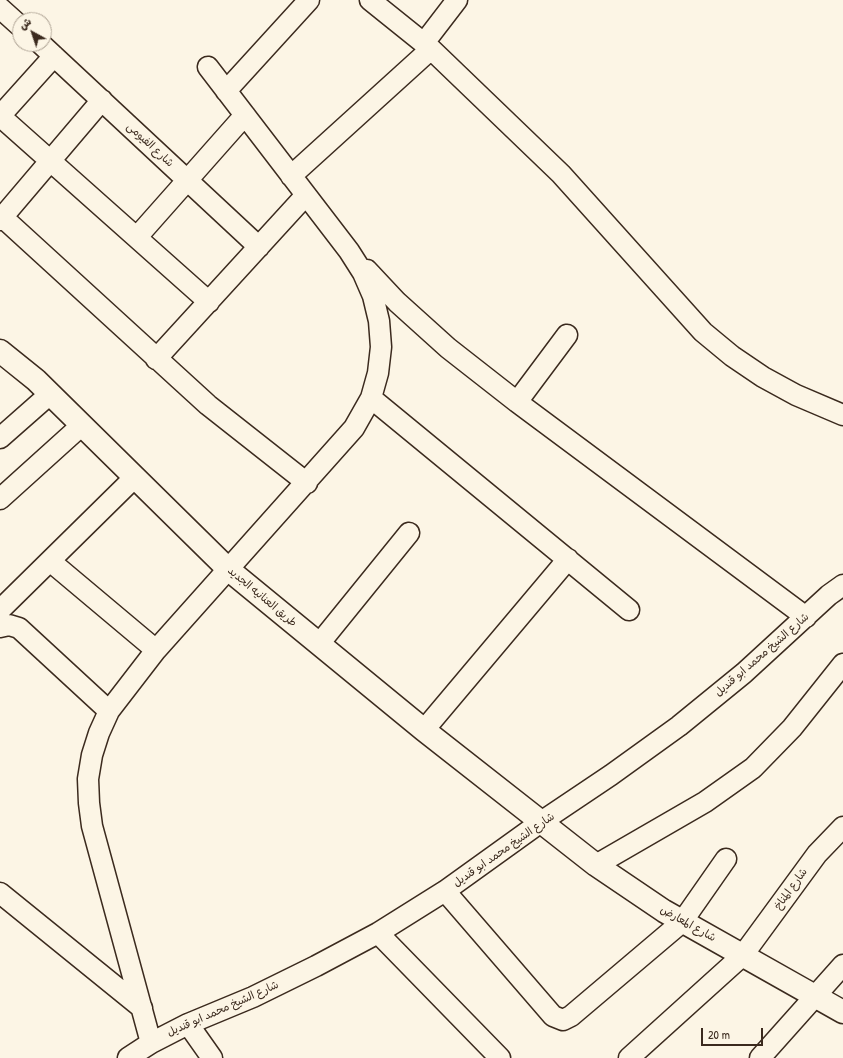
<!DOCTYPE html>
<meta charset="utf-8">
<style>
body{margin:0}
#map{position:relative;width:843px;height:1058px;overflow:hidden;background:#fcf5e5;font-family:"Patrick Hand","Playpen Sans Arabic",sans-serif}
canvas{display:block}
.north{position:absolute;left:12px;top:12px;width:40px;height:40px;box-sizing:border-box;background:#fcf5e5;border:1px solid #afa495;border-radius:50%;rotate:320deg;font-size:11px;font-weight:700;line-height:16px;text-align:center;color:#3b2a1e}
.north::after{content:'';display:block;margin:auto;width:14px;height:18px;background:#3b2a1e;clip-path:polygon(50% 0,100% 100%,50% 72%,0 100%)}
.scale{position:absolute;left:701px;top:1028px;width:62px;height:18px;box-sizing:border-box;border:2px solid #3b2a1e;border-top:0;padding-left:5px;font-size:12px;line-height:14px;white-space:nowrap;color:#3b2a1e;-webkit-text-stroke:3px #fcf5e5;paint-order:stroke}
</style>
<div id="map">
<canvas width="843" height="1058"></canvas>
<div class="north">ش</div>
<div class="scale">20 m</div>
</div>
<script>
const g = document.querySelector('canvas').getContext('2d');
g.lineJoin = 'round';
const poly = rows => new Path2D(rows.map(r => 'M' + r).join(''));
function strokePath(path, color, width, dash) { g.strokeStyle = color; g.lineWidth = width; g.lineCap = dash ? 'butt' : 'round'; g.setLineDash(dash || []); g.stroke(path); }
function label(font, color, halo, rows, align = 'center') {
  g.font = font + ' "Patrick Hand","Playpen Sans Arabic",sans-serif'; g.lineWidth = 3.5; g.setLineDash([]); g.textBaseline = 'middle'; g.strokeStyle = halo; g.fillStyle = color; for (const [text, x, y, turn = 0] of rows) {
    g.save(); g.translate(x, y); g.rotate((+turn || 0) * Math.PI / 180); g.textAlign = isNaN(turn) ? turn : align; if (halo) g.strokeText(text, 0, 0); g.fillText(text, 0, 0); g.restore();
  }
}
const street = poly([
 [370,0,431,49,561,174,703,332,732,356,763,377,796,395,843,415],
 [0,8,20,26],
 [424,43,457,0],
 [41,44,259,247],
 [54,56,0,116,209,302],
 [226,91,309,0],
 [291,176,431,49],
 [0,215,208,405,307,483],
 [0,220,102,100],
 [137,237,245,115],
 [367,270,397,302,448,348,517,402,806,617],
 [156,359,306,195],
 [371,398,629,610],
 [517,402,567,335],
 [0,438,50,394],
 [0,499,82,425],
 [50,561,156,650],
 [0,610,135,477],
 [0,627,9,625,19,628,109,711],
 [319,644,409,533],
 [424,730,568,559],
 [596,865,705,802,753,768,792,728,843,664],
 [445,891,553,1016,563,1020,571,1016,682,922,726,859],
 [0,893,142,1008],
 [378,933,500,1058],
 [188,1024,212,1058],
 [151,1043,92,826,89,803,88,779,92,755,99,733,109,711,156,650,354,428,371,398,378,373,381,347,379,321,373,296,363,273,349,251,208,67],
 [128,1058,151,1043,188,1024,253,997,316,966,378,933,445,891,541,822,611,775,679,726,744,673,829,595,843,585],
 [629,1058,743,955,817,854,843,827],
 [760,1058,843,965]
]);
const secondary = poly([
 [0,351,36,380,229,570,424,730,596,865,664,911,843,1012]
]);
const streetNames = [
 ["شارع الفيومى",150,145,43],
 ["طريق العنانيه الجديد",262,597,40],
 ["شارع الشيخ محمد ابو قنديل",762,655,-41],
 ["شارع الشيخ محمد ابو قنديل",504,850,-35],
 ["شارع المناخ",791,889,-54],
 ["شارع المعارض",688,924,29],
 ["شارع الشيخ محمد ابو قنديل",223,1009,-24]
];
strokePath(street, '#3b2a1e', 23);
strokePath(secondary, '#3b2a1e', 25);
strokePath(street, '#fcf5e5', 20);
strokePath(secondary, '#fcf5e5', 22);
label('11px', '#3b2a1e', '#fcf5e5', streetNames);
</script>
